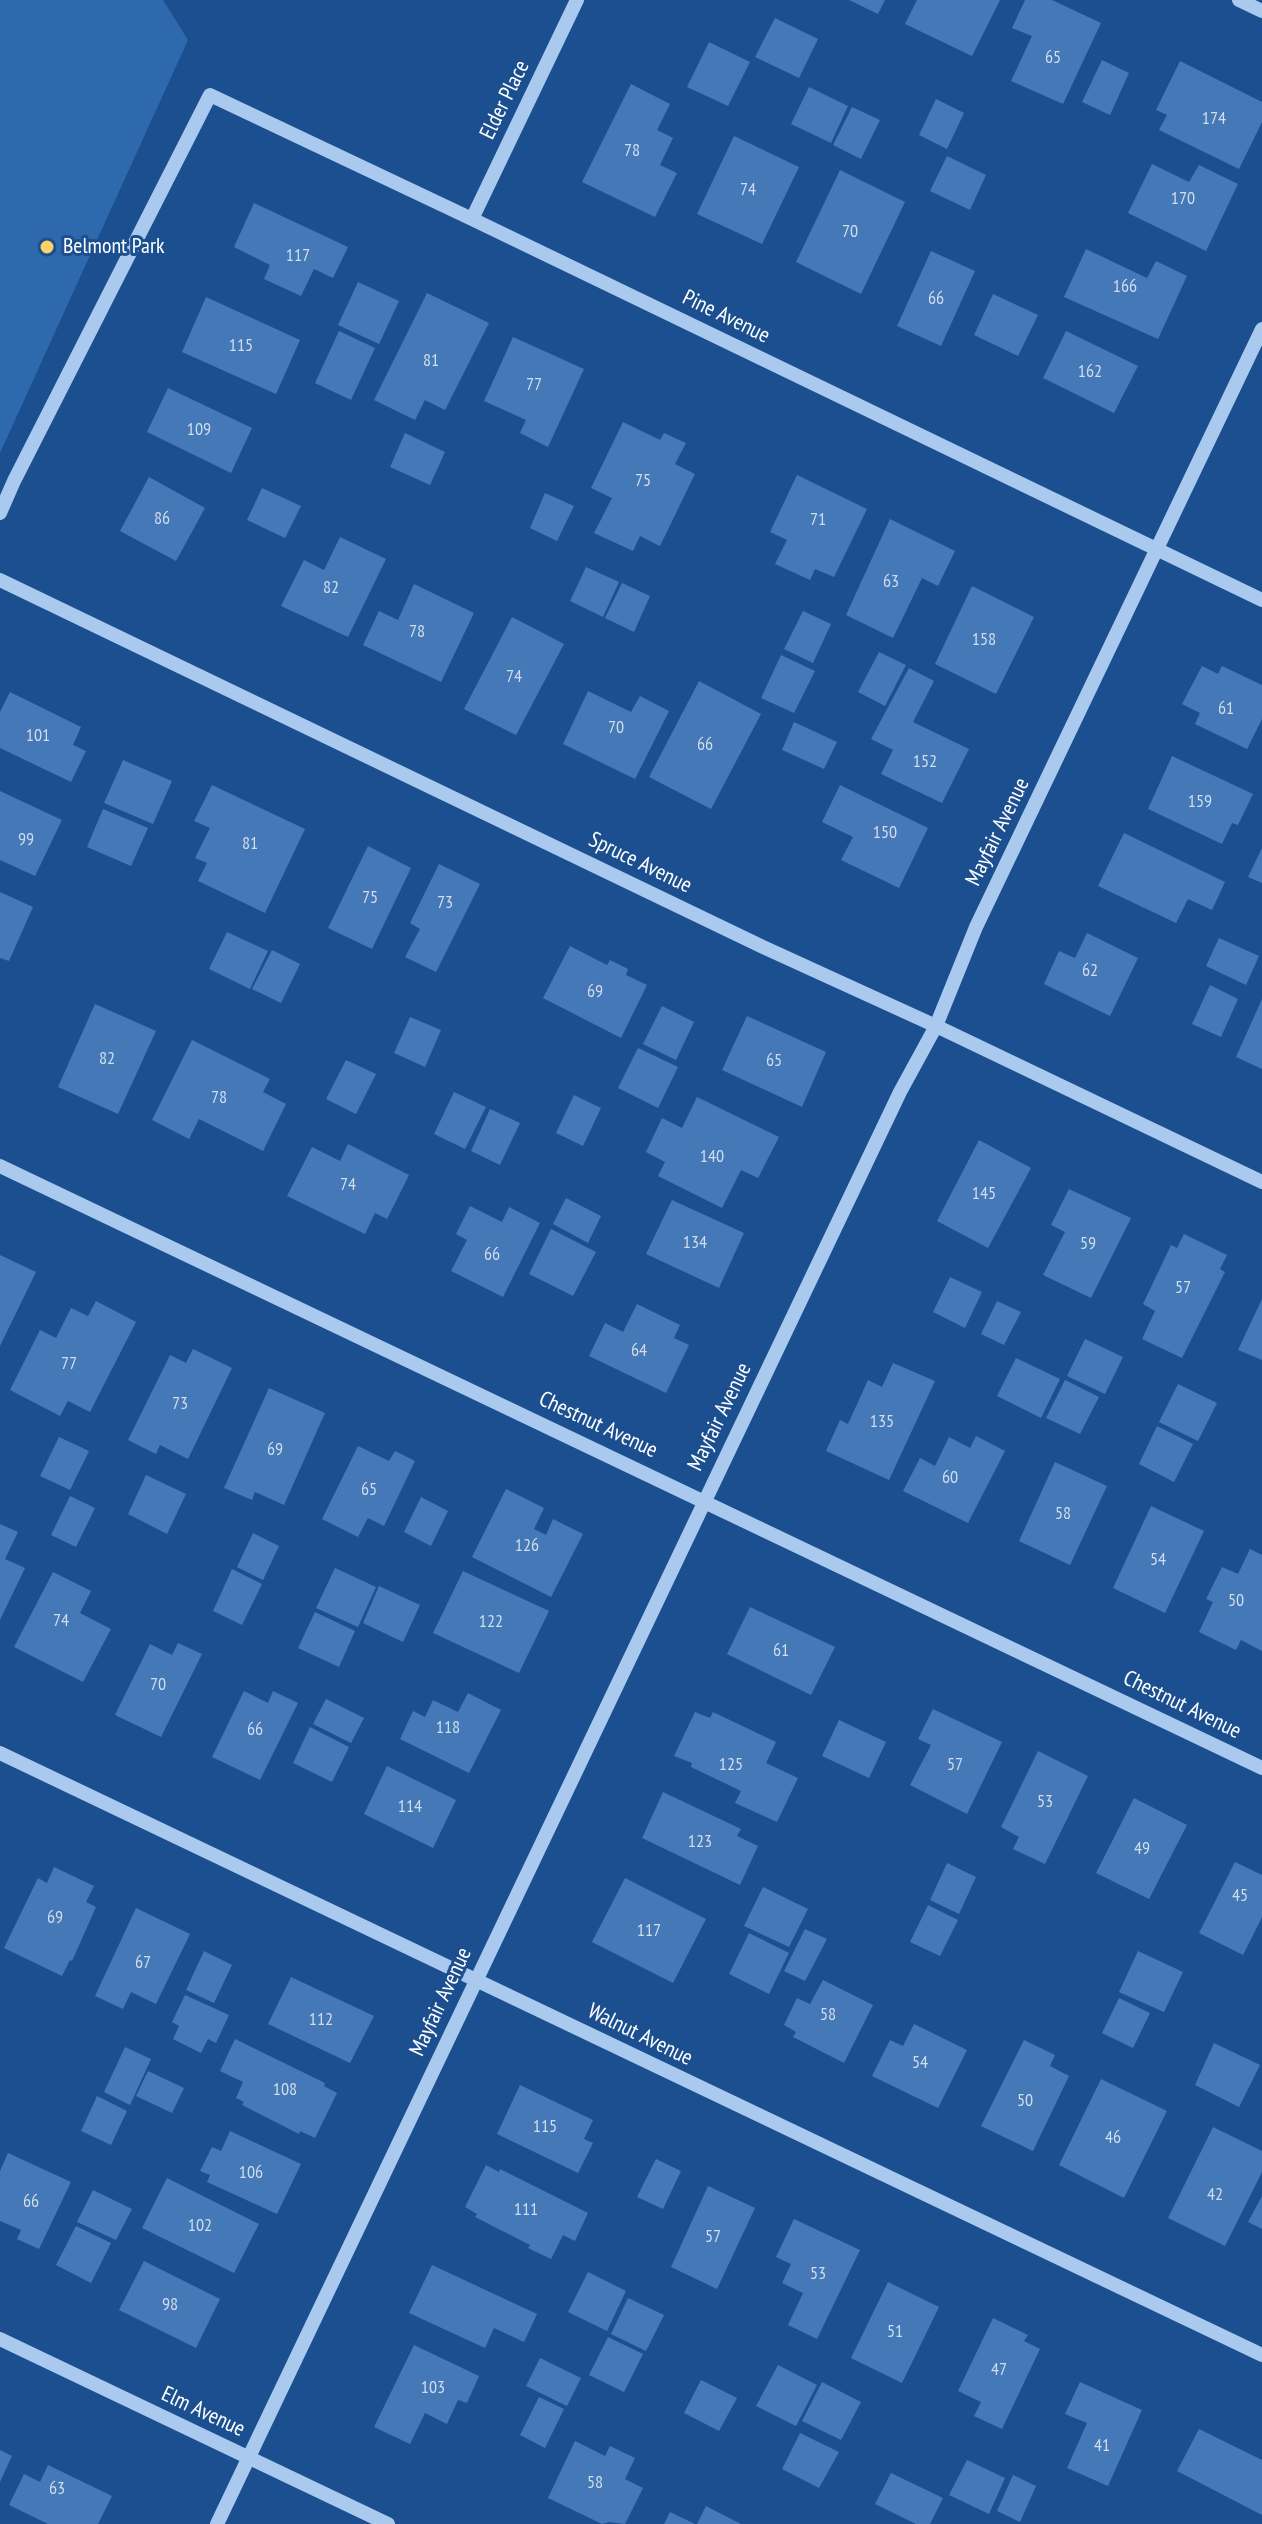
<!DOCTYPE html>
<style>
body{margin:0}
canvas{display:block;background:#1b4f8f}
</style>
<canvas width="1262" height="2524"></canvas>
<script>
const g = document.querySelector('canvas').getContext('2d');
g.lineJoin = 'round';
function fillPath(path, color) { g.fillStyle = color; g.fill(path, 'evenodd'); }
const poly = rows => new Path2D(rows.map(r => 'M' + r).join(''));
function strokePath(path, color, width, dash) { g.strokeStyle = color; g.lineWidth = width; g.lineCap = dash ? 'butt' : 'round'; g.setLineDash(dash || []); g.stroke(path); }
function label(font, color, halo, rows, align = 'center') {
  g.font = font + ' "PT Sans Narrow",sans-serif'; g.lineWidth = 6; g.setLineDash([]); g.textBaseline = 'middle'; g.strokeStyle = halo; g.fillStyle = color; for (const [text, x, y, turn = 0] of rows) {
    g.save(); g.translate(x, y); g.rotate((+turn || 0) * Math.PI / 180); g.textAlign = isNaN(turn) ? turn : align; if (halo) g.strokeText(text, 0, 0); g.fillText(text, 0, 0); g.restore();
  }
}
const green = poly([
 [0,0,163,0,188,40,0,453]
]);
const building = poly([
 [849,0,885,0,878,14],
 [917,0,1000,0,972,56,905,24],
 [1025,0,1052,0,1101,23,1063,104,1011,81,1032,36,1012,28],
 [775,18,818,39,799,78,755,57],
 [709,42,750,62,728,106,687,87],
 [1102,60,1129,73,1110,115,1082,102],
 [1180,61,1262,102,1262,122,1239,169,1159,130,1167,115,1156,110],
 [631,84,670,104,657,130,673,138,660,165,677,173,655,217,582,182],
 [809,87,848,106,831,143,791,124],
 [936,99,964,113,947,149,919,135],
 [852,107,880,120,861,159,833,145],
 [734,136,799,167,762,244,697,214],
 [947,156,986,175,970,210,930,191],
 [1152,164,1189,182,1199,165,1238,184,1206,251,1128,213],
 [840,170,905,202,861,294,796,262],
 [254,203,348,247,333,278,314,269,301,296,264,279,270,265,234,247],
 [1086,249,1147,278,1156,261,1187,276,1158,339,1064,297],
 [931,251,975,271,941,346,897,326],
 [358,282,399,301,379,344,338,325],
 [427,293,489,323,445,410,425,400,415,420,374,400],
 [993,294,1038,315,1018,356,974,335],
 [206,297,300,340,276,394,182,352],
 [339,331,375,348,351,400,315,383],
 [1066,331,1138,366,1114,413,1043,378],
 [513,337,584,369,548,447,520,433,526,420,484,401],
 [168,388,252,428,231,473,147,432],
 [623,422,660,440,664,433,686,443,675,464,695,474,660,546,640,536,633,551,594,533,612,498,591,488],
 [405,433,445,452,430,485,390,467],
 [797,475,867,509,834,577,815,569,810,580,775,564,787,540,770,532],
 [149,477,205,508,176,561,120,531],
 [262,488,301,506,285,538,247,520],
 [545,493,574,506,557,541,530,528],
 [890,519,955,551,938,586,922,578,893,638,846,615],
 [340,537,386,559,348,637,281,606,304,560,324,570],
 [586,567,619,582,603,617,570,601],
 [622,583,650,596,634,632,605,618],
 [414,584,474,613,441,682,363,645,379,611,398,620],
 [972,586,1034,617,996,694,935,664],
 [803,611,831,624,813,663,784,649],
 [512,617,564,644,516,735,464,709],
 [879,652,906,665,885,706,858,692],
 [781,655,815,671,794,713,761,698],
 [1202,666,1218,674,1222,666,1262,685,1262,719,1247,749,1195,724,1200,713,1182,704],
 [909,668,934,681,913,722,969,749,942,803,881,774,893,750,871,739],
 [699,681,761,714,711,809,649,777],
 [588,691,631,712,640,696,669,711,635,779,563,744],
 [10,692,81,727,73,745,86,751,71,782,0,748,0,712],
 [794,722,837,742,824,769,782,750],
 [1172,756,1253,794,1238,825,1232,823,1222,844,1148,809],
 [123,760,172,781,153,824,104,803],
 [212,785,305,829,265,913,198,881,207,863,195,858,210,828,194,821],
 [840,785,928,828,899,888,841,860,853,837,822,822],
 [0,791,62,820,35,876,0,860],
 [103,809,148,828,131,866,87,847],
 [1124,833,1225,882,1212,910,1188,899,1176,923,1098,886],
 [368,846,411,868,372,949,328,928],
 [1262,848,1262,883,1248,877],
 [439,864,480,884,436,972,405,957,420,929,410,923],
 [0,892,33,907,9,961,0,958],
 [227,932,268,951,250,989,209,969],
 [1087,933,1138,958,1110,1016,1044,984,1059,951,1075,958],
 [1219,938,1259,956,1246,985,1206,966],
 [570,946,607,965,610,960,628,969,626,975,647,985,621,1038,543,998],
 [272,950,300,964,281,1003,252,989],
 [1210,985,1238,999,1221,1037,1192,1024],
 [1262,999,1262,1069,1236,1057],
 [95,1004,156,1031,118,1114,58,1087],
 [662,1006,694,1022,676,1060,643,1044],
 [747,1016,826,1052,802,1107,722,1070],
 [410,1017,441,1030,425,1067,394,1053],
 [192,1040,270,1079,263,1092,286,1104,263,1151,199,1119,189,1139,152,1120],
 [638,1048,678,1067,658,1108,618,1088],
 [346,1060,376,1074,356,1114,326,1099],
 [454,1092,486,1107,465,1149,434,1134],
 [574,1095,601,1108,583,1146,556,1133],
 [697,1097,779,1137,758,1178,741,1170,722,1208,658,1176,665,1162,646,1152,662,1118,682,1128],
 [490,1109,520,1123,500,1165,471,1151],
 [979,1140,1031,1168,988,1248,937,1221],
 [348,1144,409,1175,387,1219,375,1213,365,1234,287,1196,312,1147,340,1161],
 [1069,1189,1131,1218,1091,1298,1043,1275,1065,1232,1051,1225],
 [566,1198,601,1216,588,1243,553,1224],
 [672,1200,744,1233,719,1288,646,1254],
 [470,1206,502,1222,509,1207,540,1223,503,1297,451,1271,467,1240,456,1234],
 [551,1229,596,1252,573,1296,529,1274],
 [1184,1234,1227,1255,1220,1269,1225,1272,1182,1358,1142,1339,1155,1311,1143,1304,1171,1245,1177,1248],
 [0,1255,36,1272,0,1346],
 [950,1277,982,1292,965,1328,933,1312],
 [1262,1299,1262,1360,1238,1350],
 [96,1301,136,1322,90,1412,68,1401,60,1416,10,1390,40,1330,56,1338,71,1308,88,1316],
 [997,1301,1021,1312,1004,1345,981,1334],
 [637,1304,680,1325,674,1338,689,1345,666,1393,589,1356,605,1323,623,1332],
 [1085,1339,1123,1357,1105,1394,1067,1376],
 [193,1349,232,1368,188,1459,160,1445,156,1454,128,1440,170,1355,186,1363],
 [1016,1358,1060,1379,1041,1418,997,1396],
 [893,1363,935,1381,889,1480,826,1451,840,1420,848,1424,868,1380,882,1387],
 [1065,1380,1099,1397,1080,1434,1046,1418],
 [1178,1384,1217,1403,1198,1441,1159,1422],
 [269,1388,325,1413,284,1505,255,1492,252,1500,224,1488],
 [1157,1426,1193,1444,1174,1482,1139,1464],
 [976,1436,1005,1451,968,1523,903,1491,920,1458,935,1466,949,1437,970,1448],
 [59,1437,89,1451,70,1490,40,1476],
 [358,1446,389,1461,395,1451,415,1461,384,1526,368,1518,358,1537,322,1519],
 [1055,1462,1107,1486,1070,1565,1019,1541],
 [146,1475,186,1494,167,1534,128,1514],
 [506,1489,544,1508,534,1529,546,1535,553,1519,583,1534,551,1597,472,1557],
 [70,1496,95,1508,76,1547,51,1535],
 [421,1497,448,1511,431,1546,404,1532],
 [1151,1506,1204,1531,1165,1613,1113,1588],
 [0,1524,18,1532,5,1559,25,1568,0,1620],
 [253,1533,279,1546,263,1580,237,1567],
 [1250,1549,1262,1555,1262,1651,1241,1640,1236,1650,1199,1632,1213,1602,1206,1599,1222,1567,1238,1574],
 [335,1568,376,1587,358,1627,316,1608],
 [232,1569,262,1584,242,1625,213,1611],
 [463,1571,549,1611,519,1673,433,1633],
 [53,1572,91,1591,80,1613,111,1629,83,1682,14,1647],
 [379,1586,420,1605,403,1642,363,1623],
 [750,1607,835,1647,811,1695,727,1654],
 [315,1612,355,1631,339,1667,298,1648],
 [178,1643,202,1654,161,1737,115,1715,150,1644,172,1655],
 [244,1691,268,1703,273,1691,298,1703,260,1780,212,1757],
 [468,1693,501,1710,469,1773,400,1739,413,1711,425,1717,433,1700,458,1712],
 [326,1699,364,1718,351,1743,313,1724],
 [933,1709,1002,1742,967,1814,910,1785,931,1745,918,1739],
 [695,1712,710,1718,713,1712,776,1742,766,1763,798,1778,777,1822,735,1803,741,1791,691,1767,692,1763,674,1756],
 [839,1720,886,1742,869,1778,822,1756],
 [310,1727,349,1747,332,1782,293,1763],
 [1038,1751,1088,1776,1045,1864,1013,1849,1019,1837,1001,1827],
 [387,1766,456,1800,433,1848,364,1814],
 [663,1792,741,1829,737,1836,758,1846,740,1885,642,1838],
 [1134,1798,1187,1825,1149,1899,1096,1873],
 [1235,1862,1262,1875,1262,1917,1243,1955,1199,1933],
 [947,1863,976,1877,959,1914,930,1900],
 [54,1867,94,1886,86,1902,96,1907,72,1961,70,1960,62,1976,4,1948,38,1878,47,1883],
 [625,1878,706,1919,673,1983,592,1942],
 [763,1887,808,1909,789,1947,744,1926],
 [928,1905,958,1920,940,1956,910,1942],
 [136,1908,190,1934,156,2004,131,1992,123,2009,95,1996],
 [805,1929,827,1939,805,1981,784,1971],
 [749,1933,789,1953,769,1994,729,1974],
 [204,1951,232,1965,214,2003,186,1990],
 [1138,1951,1183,1972,1164,2012,1119,1992],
 [291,1977,374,2016,350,2063,268,2024],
 [823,1980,873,2005,844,2063,793,2037,796,2032,784,2025,797,1998,810,2004],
 [185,1995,229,2015,216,2043,208,2039,201,2053,173,2039,179,2026,172,2022],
 [1119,1998,1150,2013,1133,2048,1102,2033],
 [914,2024,967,2050,938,2108,872,2076,890,2040,903,2046],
 [235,2039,325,2083,324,2086,337,2093,315,2138,300,2131,299,2134,242,2105,244,2102,236,2098,243,2082,220,2071],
 [1024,2040,1055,2055,1050,2066,1069,2076,1033,2151,981,2126],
 [1214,2043,1260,2065,1239,2107,1195,2085],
 [125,2047,151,2059,130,2105,104,2092],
 [148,2071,184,2088,172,2113,136,2096],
 [1101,2079,1167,2111,1124,2198,1059,2165],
 [520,2085,593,2120,584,2139,593,2143,578,2173,497,2134],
 [97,2096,127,2111,111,2145,81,2131],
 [1213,2127,1262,2151,1262,2172,1225,2246,1168,2218],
 [230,2131,301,2164,277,2214,207,2182,210,2175,200,2171,212,2147,221,2151],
 [8,2153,71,2182,39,2249,17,2239,21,2230,0,2221,0,2171],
 [656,2159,681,2171,663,2209,637,2197],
 [486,2165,499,2172,500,2169,588,2213,575,2241,563,2235,551,2259,528,2248,530,2245,475,2217,477,2214,465,2207],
 [167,2178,259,2224,234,2273,142,2228],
 [708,2186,755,2208,717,2289,671,2267],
 [93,2190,132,2209,116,2240,77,2222],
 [1262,2196,1262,2229,1248,2222],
 [794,2219,860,2250,817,2339,788,2325,803,2293,782,2283,791,2264,776,2257],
 [76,2226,111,2243,91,2283,56,2265],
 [144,2261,220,2299,196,2348,119,2310],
 [432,2265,537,2314,524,2342,494,2328,485,2348,409,2313],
 [588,2272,626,2291,607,2331,568,2312],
 [888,2282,939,2307,902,2383,851,2358],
 [628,2298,664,2315,646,2351,611,2334],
 [993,2318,1028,2335,1024,2341,1040,2349,1002,2429,974,2416,981,2402,958,2391],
 [608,2337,643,2354,624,2392,589,2375],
 [414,2345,479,2376,467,2403,458,2400,447,2424,425,2413,410,2444,374,2427],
 [540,2358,581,2378,567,2406,526,2386],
 [778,2365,817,2385,796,2426,756,2406],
 [701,2380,737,2398,719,2431,684,2413],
 [822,2382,861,2402,841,2440,802,2421],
 [1080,2382,1142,2410,1108,2486,1067,2468,1087,2423,1065,2414],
 [539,2397,564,2409,545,2448,520,2435],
 [1199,2429,1262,2460,1262,2515,1177,2471],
 [800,2433,839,2452,819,2488,782,2469],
 [575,2441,605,2456,610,2446,635,2458,625,2479,643,2488,625,2524,609,2522,602,2524,548,2498],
 [0,2450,12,2456,0,2482],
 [967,2460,1005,2478,989,2514,949,2495],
 [48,2465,112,2496,98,2524,48,2524,9,2505,24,2474,40,2482],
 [891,2473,943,2498,930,2524,916,2524,875,2504],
 [1013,2475,1036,2486,1020,2522,997,2511],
 [706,2506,741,2524,697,2524],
 [670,2512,695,2524,664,2524]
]);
const minor = poly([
 [1239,0,1262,11],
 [472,219,577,0],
 [0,513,14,481,210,95,472,219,1262,600],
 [0,580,763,947,936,1026,1262,1182],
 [0,1166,1262,1768],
 [0,1753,1262,2355],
 [0,2339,388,2524],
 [217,2524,900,1092,936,1026,976,927,1262,329]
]);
const markers = [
 [47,247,8,"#ffd166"]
];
const numberNames = [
 ["65",1053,58],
 ["174",1214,119],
 ["78",632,151],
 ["74",748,190],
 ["170",1183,199],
 ["70",850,232],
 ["117",298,256],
 ["166",1125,287],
 ["66",936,299],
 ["115",241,346],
 ["81",431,361],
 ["162",1090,372],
 ["77",534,385],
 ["109",199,430],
 ["75",643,481],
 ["86",162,519],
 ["71",818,520],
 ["63",891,582],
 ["82",331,588],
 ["78",417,632],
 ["158",984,640],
 ["74",514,677],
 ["61",1226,709],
 ["70",616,728],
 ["101",38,736],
 ["66",705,745],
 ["152",925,762],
 ["159",1200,802],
 ["150",885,833],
 ["99",26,840],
 ["81",250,844],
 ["75",370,898],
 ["73",445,903],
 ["62",1090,971],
 ["69",595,992],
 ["82",107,1059],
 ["65",774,1061],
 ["78",219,1098],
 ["140",712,1157],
 ["74",348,1185],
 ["145",984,1194],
 ["134",695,1243],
 ["59",1088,1244],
 ["66",492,1255],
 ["57",1183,1288],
 ["64",639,1351],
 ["77",69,1364],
 ["73",180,1404],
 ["135",882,1422],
 ["69",275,1450],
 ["60",950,1478],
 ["65",369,1490],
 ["58",1063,1514],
 ["126",527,1546],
 ["54",1158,1560],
 ["50",1236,1601],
 ["74",61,1621],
 ["122",491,1622],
 ["61",781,1651],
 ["70",158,1685],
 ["118",448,1728],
 ["66",255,1730],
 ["125",731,1765],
 ["57",955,1765],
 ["53",1045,1802],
 ["114",410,1807],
 ["123",700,1842],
 ["49",1142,1849],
 ["45",1240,1896],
 ["69",55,1918],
 ["117",649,1931],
 ["67",143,1963],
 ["58",828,2015],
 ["112",321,2020],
 ["54",920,2063],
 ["108",285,2090],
 ["50",1025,2101],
 ["115",545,2127],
 ["46",1113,2138],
 ["106",251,2173],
 ["42",1215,2195],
 ["66",31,2202],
 ["111",526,2210],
 ["102",200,2226],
 ["57",713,2237],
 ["53",818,2274],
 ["98",170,2305],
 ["51",895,2332],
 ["47",999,2370],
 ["103",433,2388],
 ["41",1102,2446],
 ["58",595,2483],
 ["63",57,2489]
];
const streetNames = [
 ["Elder Place",505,100,-64],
 ["Pine Avenue",726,317,26],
 ["Mayfair Avenue",998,832,-64],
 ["Spruce Avenue",640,863,26],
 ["Mayfair Avenue",720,1417,-64],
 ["Chestnut Avenue",598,1425,25],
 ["Chestnut Avenue",1182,1705,26],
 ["Mayfair Avenue",441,2002,-65],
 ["Walnut Avenue",640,2035,26],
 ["Elm Avenue",203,2412,25]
];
const poiNames = [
 ["Belmont Park",63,247]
];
fillPath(green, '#2e69ad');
fillPath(building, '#4478b7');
strokePath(minor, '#a9c9ee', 14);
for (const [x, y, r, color] of markers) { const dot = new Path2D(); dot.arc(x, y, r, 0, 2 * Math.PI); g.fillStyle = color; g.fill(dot); strokePath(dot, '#1b4f8f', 3); }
label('18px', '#d0dded', null, numberNames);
label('22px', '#fff', '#1b4f8f', streetNames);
label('22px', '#fff', '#1b4f8f', poiNames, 'left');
</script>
